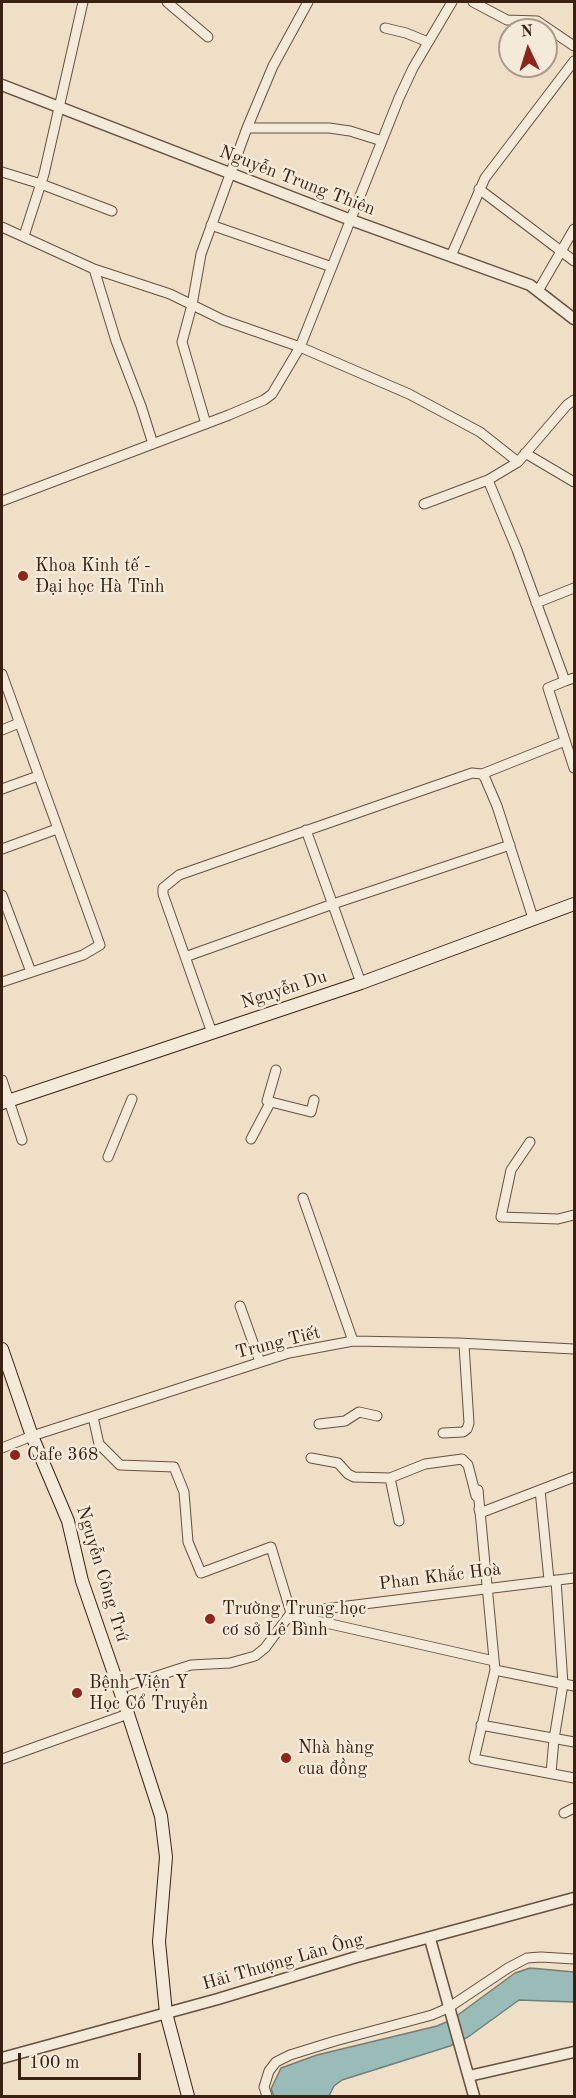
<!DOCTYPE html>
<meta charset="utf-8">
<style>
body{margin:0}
#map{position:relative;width:576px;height:2098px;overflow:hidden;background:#eedfc6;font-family:"Old Standard TT",serif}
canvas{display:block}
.frame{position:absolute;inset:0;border:3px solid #392212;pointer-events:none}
.north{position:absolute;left:498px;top:18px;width:60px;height:60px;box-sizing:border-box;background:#f4eada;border:2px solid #a99a8a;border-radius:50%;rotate:356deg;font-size:16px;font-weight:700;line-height:24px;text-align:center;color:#392212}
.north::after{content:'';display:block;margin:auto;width:21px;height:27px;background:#8f2418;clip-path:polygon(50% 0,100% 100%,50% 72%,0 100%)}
.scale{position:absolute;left:18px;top:2053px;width:123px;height:27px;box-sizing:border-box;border:3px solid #392212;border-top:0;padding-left:8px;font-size:18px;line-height:21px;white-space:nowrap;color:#392212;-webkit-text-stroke:4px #f4eada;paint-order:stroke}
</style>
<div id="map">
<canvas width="576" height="2098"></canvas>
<div class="frame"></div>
<div class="north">N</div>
<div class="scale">100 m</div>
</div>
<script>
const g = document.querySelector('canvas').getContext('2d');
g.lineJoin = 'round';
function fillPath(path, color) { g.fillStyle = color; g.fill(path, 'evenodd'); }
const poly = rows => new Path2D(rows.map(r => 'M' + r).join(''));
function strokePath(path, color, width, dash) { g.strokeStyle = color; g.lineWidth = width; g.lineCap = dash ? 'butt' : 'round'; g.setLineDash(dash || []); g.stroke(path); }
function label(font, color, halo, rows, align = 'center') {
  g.font = font + ' "Old Standard TT",serif'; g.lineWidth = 5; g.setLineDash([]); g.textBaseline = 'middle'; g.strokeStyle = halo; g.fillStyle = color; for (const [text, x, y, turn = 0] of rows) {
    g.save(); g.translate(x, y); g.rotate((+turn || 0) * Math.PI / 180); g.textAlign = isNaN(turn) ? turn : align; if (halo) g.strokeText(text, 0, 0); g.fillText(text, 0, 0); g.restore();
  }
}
const water = poly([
 [530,1968,574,1972,574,2002,519,2000,468,2037,450,2046,342,2080,334,2086,329,2096,274,2096,271,2089,281,2068,317,2055,437,2026,451,2020,515,1973,530,1968]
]);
const minor = poly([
 [167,2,208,37],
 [473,2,507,20,537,21,574,46],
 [385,28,406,33,428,42],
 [247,128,329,128,350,131,382,141],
 [2,172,41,184,112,211],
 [479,189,574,261],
 [211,225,332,267],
 [2,227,94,269,170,294,223,320,300,347,409,394,480,432,518,462,567,405,574,400],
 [24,236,44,174,83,2],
 [451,256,485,178,574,61],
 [94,269,116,341,141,406,153,444],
 [538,291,574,229],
 [206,424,182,342,192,305,201,254,247,128,273,66,308,2],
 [525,453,574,482],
 [488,480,517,550,565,681,574,678],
 [2,501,229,415,264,400,272,394,300,347,399,98,413,68,452,2],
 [424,504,488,480,518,462],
 [536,603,574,588],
 [2,674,100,945,83,955,2,982],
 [565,681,548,688,574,768],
 [2,730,19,723],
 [482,774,485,778,497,806,533,918],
 [2,789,38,776],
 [306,830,361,983],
 [2,849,57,829],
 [2,895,31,972],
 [185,957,333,904,510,845],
 [212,1033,163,894,163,888,179,875,472,773,482,774,565,741],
 [276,1070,267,1101,311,1112,314,1100],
 [2,1080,22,1140],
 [251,1139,270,1103],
 [530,1142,511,1170,501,1217,558,1219,574,1215],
 [108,1157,132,1099],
 [303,1198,353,1341],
 [240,1306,260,1362],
 [93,1417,99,1444,120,1465,174,1467,184,1492,188,1542,201,1573,271,1547,291,1613,304,1618,494,1661],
 [319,1424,345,1421,359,1412,377,1416],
 [443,1433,463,1432,467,1429,469,1423,464,1345],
 [2,1448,32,1436,289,1353,353,1341,458,1343,574,1349],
 [311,1458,338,1463,348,1474,354,1477,390,1478,425,1464,462,1459,468,1465,476,1496],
 [390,1478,399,1521],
 [478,1490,495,1670,474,1759,574,1778],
 [540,1490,549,1580],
 [479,1509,480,1513,574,1477],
 [495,1670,574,1686],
 [120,1688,191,1665,230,1663,255,1656,265,1648,291,1613,574,1578],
 [481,1725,574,1742],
 [2,1759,128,1714],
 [551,1773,554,1739,563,1684,556,1580],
 [564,1813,574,1808],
 [267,2096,264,2087,269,2071,276,2062,290,2055,335,2041,432,2015,448,2008,508,1968,527,1958,541,1957,574,1959]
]);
const tertiary = poly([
 [2,85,351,220,530,285,574,319],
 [430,1939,474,2096],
 [2,2058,218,1999,353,1958,574,1898],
 [469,2076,574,2052]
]);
const secondary = poly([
 [2,1103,361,983,574,904],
 [2,1349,32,1436,68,1521,82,1581,128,1714,161,1816,166,1857,159,1942,166,2013,188,2096]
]);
const markers = [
 [23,576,6,"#8f2418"],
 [15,1455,6,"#8f2418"],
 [210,1619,6,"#8f2418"],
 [77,1693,6,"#8f2418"],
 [286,1758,6,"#8f2418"]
];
const streetNames = [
 ["Nguyễn Trung Thiên",297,181,21],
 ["Nguyễn Du",284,990,-18],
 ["Trung Tiết",278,1343,-14],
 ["Nguyễn Công Trứ",102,1574,73],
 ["Phan Khắc Hoà",440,1577,-7],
 ["Hải Thượng Lãn Ông",283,1962,-16]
];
const poiNames = [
 ["Khoa Kinh tế -",35,566],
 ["Đại học Hà Tĩnh",35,587],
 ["Cafe 368",27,1455],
 ["Trường Trung học",222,1609],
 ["cơ sở Lê Bình",222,1630],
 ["Bệnh Viện Y",89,1683],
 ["Học Cổ Truyền",89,1704],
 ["Nhà hàng",298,1748],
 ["cua đồng",298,1769]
];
fillPath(water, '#99bcb8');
strokePath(water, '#737e76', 1.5);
strokePath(minor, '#66513f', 11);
strokePath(tertiary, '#66513f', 13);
strokePath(secondary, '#392212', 14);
strokePath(minor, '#f4eada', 9);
strokePath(tertiary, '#f4eada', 10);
strokePath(secondary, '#f4eada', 12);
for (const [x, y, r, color] of markers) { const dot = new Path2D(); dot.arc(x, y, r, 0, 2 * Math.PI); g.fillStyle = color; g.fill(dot); strokePath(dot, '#f4eada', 2); }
label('18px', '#392212', '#f4eada', streetNames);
label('18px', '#392212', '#f4eada', poiNames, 'left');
</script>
